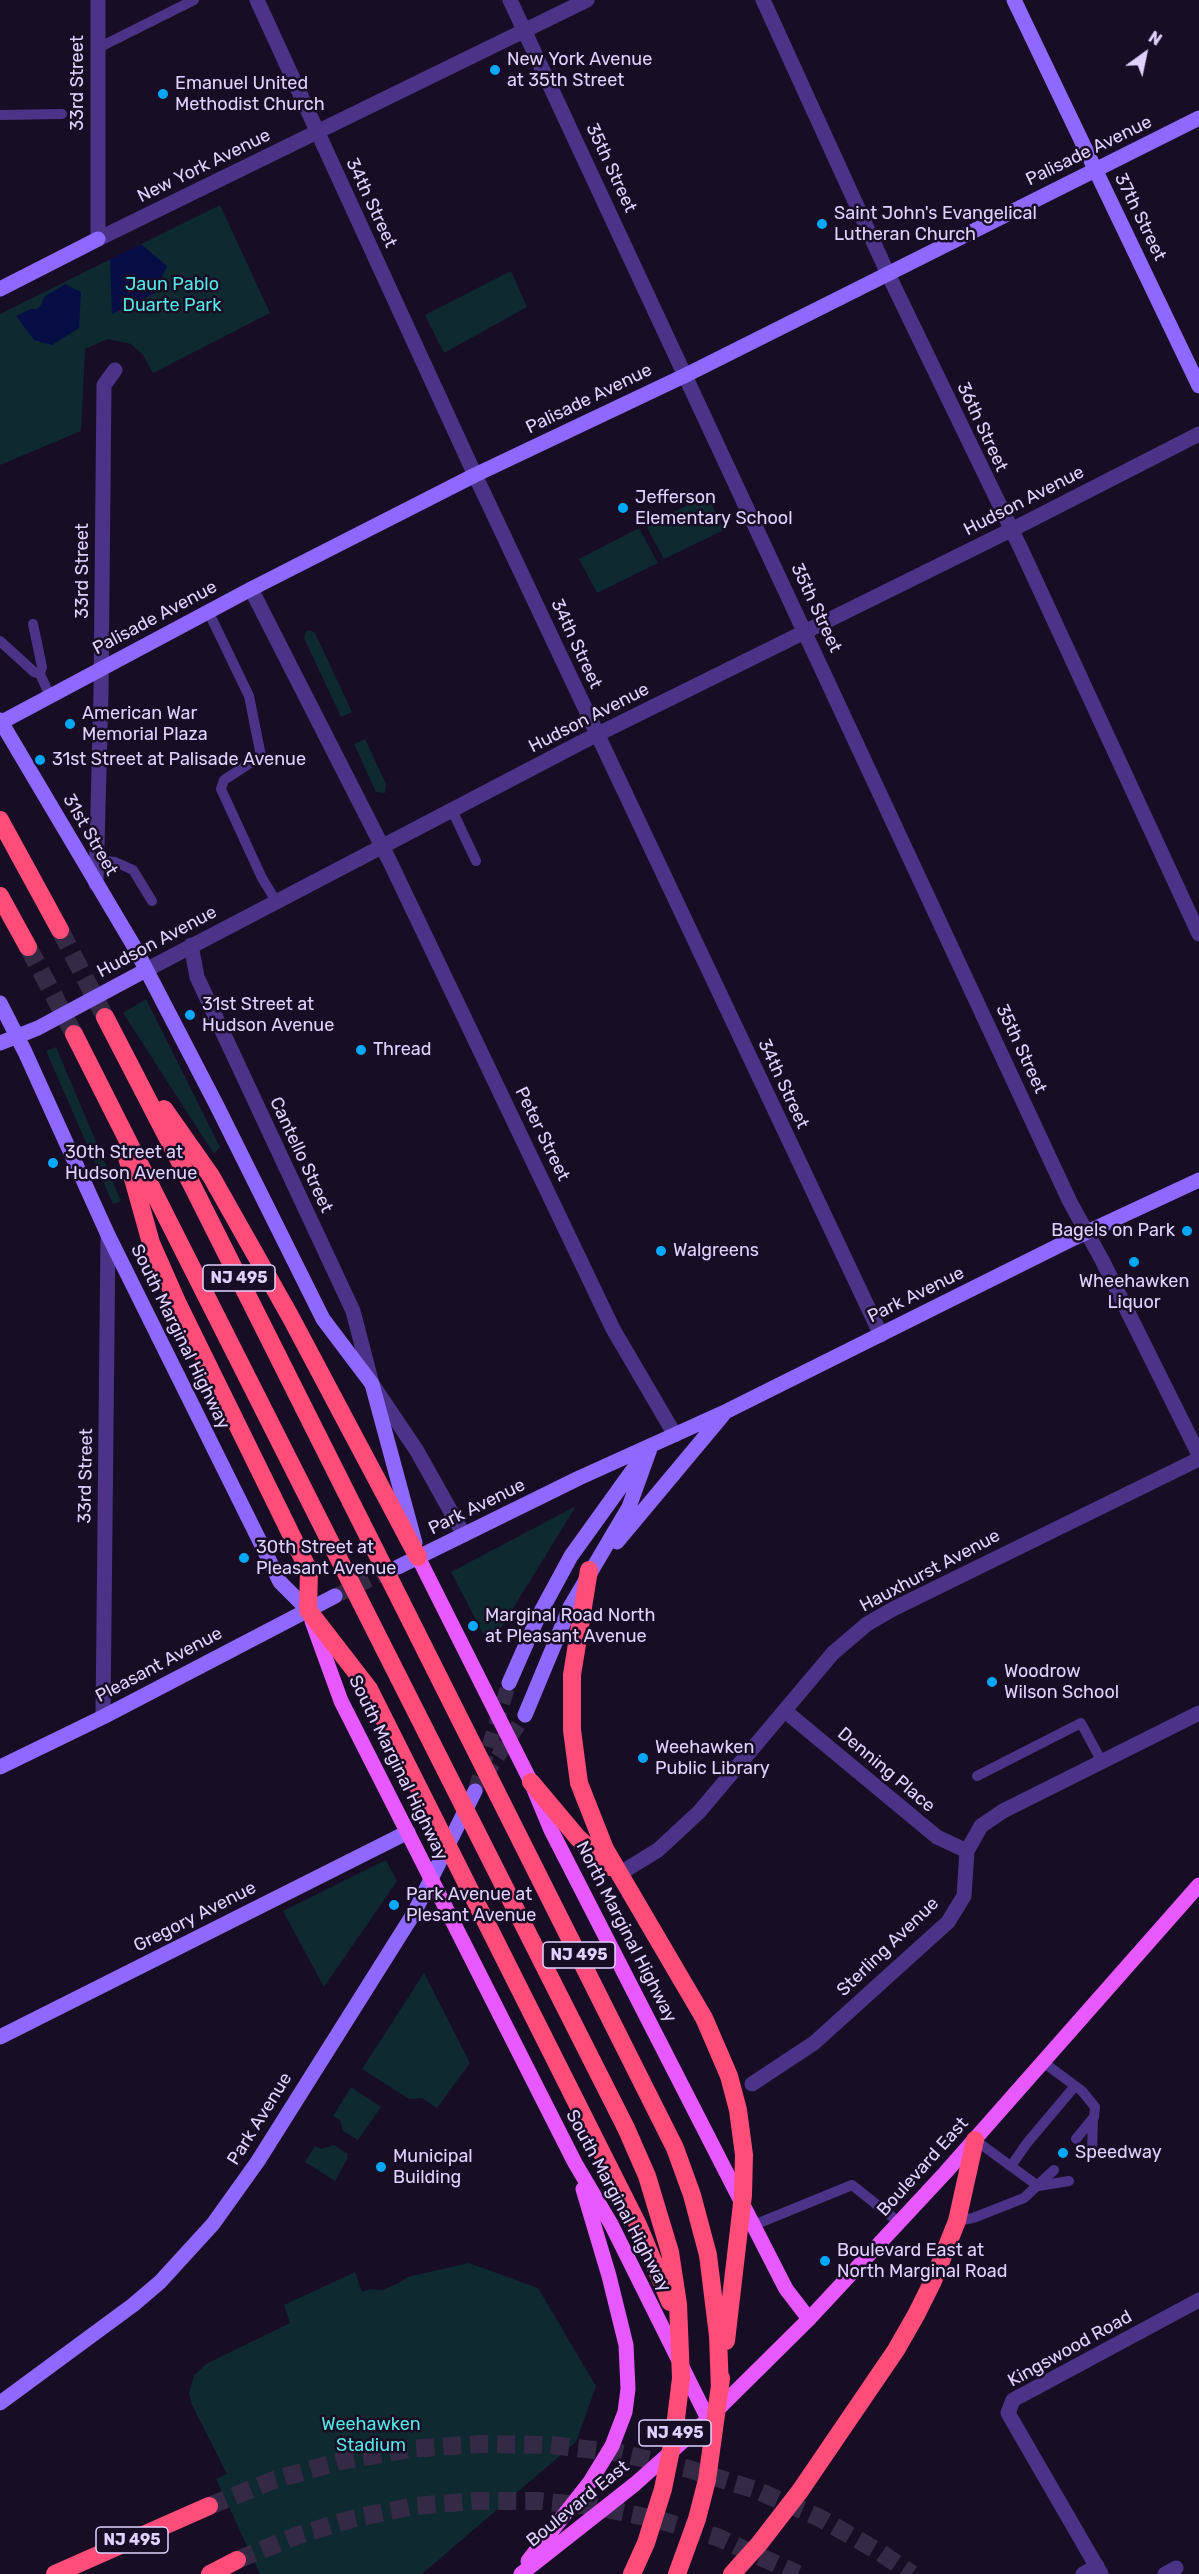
<!DOCTYPE html>
<style>
body{margin:0}
#map{position:relative;width:1199px;height:2574px;overflow:hidden;background:#170d25;font-family:Rubik,sans-serif}
canvas{display:block}
.north{position:absolute;left:1115px;top:24px;width:60px;height:60px;-webkit-text-stroke:4px #170d25;paint-order:stroke;rotate:33deg;font-size:16px;font-weight:700;line-height:24px;text-align:center;color:#e1d1ff}
.north::after{content:'';display:block;margin:auto;width:21px;height:27px;background:#e1d1ff;clip-path:polygon(50% 0,100% 100%,50% 72%,0 100%)}
</style>
<div id="map">
<canvas width="1199" height="2574"></canvas>
<div class="north">N</div>
</div>
<script>
const g = document.querySelector('canvas').getContext('2d');
g.lineJoin = 'round';
function fillPath(path, color) { g.fillStyle = color; g.fill(path, 'evenodd'); }
const poly = rows => new Path2D(rows.map(r => 'M' + r).join(''));
function strokePath(path, color, width, dash) { g.strokeStyle = color; g.lineWidth = width; g.lineCap = dash ? 'butt' : 'round'; g.setLineDash(dash || []); g.stroke(path); }
function label(font, color, halo, rows, align = 'center') {
  g.font = font + ' Rubik,sans-serif'; g.lineWidth = 5; g.setLineDash([]); g.textBaseline = 'middle'; g.strokeStyle = halo; g.fillStyle = color; for (const [text, x, y, turn = 0] of rows) {
    g.save(); g.translate(x, y); g.rotate((+turn || 0) * Math.PI / 180); g.textAlign = isNaN(turn) ? turn : align; if (halo) g.strokeText(text, 0, 0); g.fillText(text, 0, 0); g.restore();
  }
}
const green = poly([
 [220,205,270,313,153,373,143,355,131,344,108,339,85,349,81,431,0,465,0,314],
 [511,271,527,307,444,353,425,315],
 [707,495,724,530,664,559,646,526],
 [639,528,658,563,597,593,579,559],
 [310,630,315,633,352,712,341,717,304,638,306,631],
 [365,739,386,784,385,793,376,792,354,744],
 [146,999,220,1147,214,1154,123,1013],
 [56,1047,121,1201,113,1204,46,1051],
 [576,1506,490,1646,490,1647,451,1572],
 [386,1860,397,1881,324,1987,283,1911],
 [424,1973,470,2063,437,2108,422,2098,409,2099,362,2069],
 [351,2087,381,2107,358,2140,343,2131,340,2120,333,2116],
 [334,2145,348,2154,347,2157,348,2158,335,2181,305,2162,315,2146,321,2149],
 [469,2263,538,2288,596,2386,576,2442,422,2574,260,2574,216,2479,227,2474,192,2405,189,2393,194,2376,206,2364,290,2323,284,2305,355,2272,362,2292,370,2289,382,2290,397,2284,407,2277]
]);
const water = poly([
 [141,244,167,266,162,277,161,290,112,314,110,259],
 [65,284,81,292,79,328,52,345,34,340,16,316,31,309,37,309,41,305,44,297]
]);
const secondaryTunnel = poly([
 [335,1596,395,1568],
 [485,1776,525,1715],
 [475,1791,509,1683]
]);
const highwayTunnel = poly([
 [60,930,105,1017],
 [28,947,74,1034],
 [209,2506,274,2480,341,2461,410,2449,480,2444,551,2445,620,2453,689,2469,756,2490,820,2518,881,2553,912,2574],
 [237,2560,296,2536,355,2518,415,2506,476,2501,538,2501,598,2507,659,2520,717,2537,798,2574]
]);
const lane = poly([
 [98,48,194,0],
 [0,115,62,114],
 [209,613,249,696,261,756,224,780,221,789,262,878,276,901],
 [33,624,42,667,40,674,50,696],
 [0,641,34,672,40,674],
 [452,810,476,861],
 [97,860,115,862,133,870,152,901],
 [977,1776,1081,1723,1102,1762],
 [1043,2062,1082,2091,1095,2107,1094,2117,1076,2139],
 [975,2140,1038,2186,1069,2181],
 [1092,2154,1093,2118],
 [1011,2166,1027,2143,1075,2086],
 [957,2221,973,2218,1024,2198,1054,2170],
 [754,2225,852,2185,900,2223]
]);
const street = poly([
 [98,0,98,239,587,0],
 [257,0,475,475,881,1335],
 [510,0,1070,1202,1102,1260,1199,1455],
 [763,0,888,274,1021,549,1199,934],
 [251,589,390,862,613,1329,675,1435],
 [96,884,101,693,104,385,115,370],
 [191,945,197,977,353,1311,372,1384,417,1451,464,1535],
 [146,970,582,742,1027,522,1199,434],
 [785,1711,937,1837,967,1851],
 [103,1717,108,1235],
 [619,1874,658,1850,699,1812,833,1653,867,1624,893,1609,1199,1459],
 [752,2084,814,2043,948,1922,964,1896,967,1851,981,1826,1003,1811,1199,1713],
 [1083,2574,1097,2566],
 [1101,2574,1008,2413,1013,2400,1199,2300],
 [1165,2574,1176,2568]
]);
const secondary = poly([
 [1014,0,1199,386],
 [0,289,98,239],
 [0,720,135,948,217,1106,323,1319,372,1384,415,1543],
 [0,723,251,589,475,475,686,375,1199,118],
 [0,1003,25,1052,108,1235,280,1582,308,1610],
 [0,1043,38,1028,146,970],
 [617,1542,723,1415],
 [398,1567,579,1478,727,1411,1070,1240,1199,1180],
 [509,1683,539,1615,571,1556,640,1460],
 [525,1715,570,1607,629,1507,651,1446],
 [0,1767,103,1717,335,1596],
 [0,2037,408,1832],
 [0,2403,133,2305,160,2282,213,2224,258,2161,414,1913,475,1791]
]);
const primary = poly([
 [418,1557,531,1782,551,1830,786,2289,809,2319],
 [312,1621,341,1701,575,2163,611,2224,708,2419],
 [528,2561,590,2482,612,2446,625,2412,628,2389,626,2345,609,2276,583,2189],
 [521,2574,635,2484,708,2419,809,2319,945,2173,1199,1885]
]);
const highway = poly([
 [0,820,60,930],
 [0,896,28,947],
 [105,1017,192,1185,675,2148,692,2195,708,2255,718,2336,720,2390],
 [74,1034,626,2128,647,2176,670,2252,678,2304,681,2378,674,2435,663,2489,646,2543,632,2574],
 [164,1109,211,1176,290,1316,418,1557],
 [125,1150,151,1243,177,1302,309,1571,308,1610,369,1689,638,2225,670,2302],
 [589,1570,572,1675,572,1730,579,1783,605,1849,704,2018,729,2076,738,2110,744,2155,743,2195,726,2341],
 [531,1782,578,1838,610,1867],
 [55,2574,209,2506],
 [210,2574,237,2560],
 [677,2574,697,2519,707,2480,721,2378],
 [732,2574,759,2544,800,2491,896,2350,916,2315,933,2281,957,2221,975,2140]
]);
const markers = [
 [495,70,6,"#00a8fc"],
 [163,94,6,"#00a8fc"],
 [822,224,6,"#00a8fc"],
 [623,508,6,"#00a8fc"],
 [70,724,6,"#00a8fc"],
 [40,760,6,"#00a8fc"],
 [190,1015,6,"#00a8fc"],
 [361,1050,6,"#00a8fc"],
 [53,1163,6,"#00a8fc"],
 [1187,1231,6,"#00a8fc"],
 [661,1251,6,"#00a8fc"],
 [1134,1262,6,"#00a8fc"],
 [244,1558,6,"#00a8fc"],
 [473,1626,6,"#00a8fc"],
 [992,1682,6,"#00a8fc"],
 [643,1758,6,"#00a8fc"],
 [394,1905,6,"#00a8fc"],
 [1063,2153,6,"#00a8fc"],
 [381,2167,6,"#00a8fc"],
 [825,2261,6,"#00a8fc"]
];
const shields = [
 [239,1278,72],
 [579,1955,72],
 [675,2433,72],
 [132,2540,72]
];
const shieldNames = [
 ["NJ 495",239,1278],
 ["NJ 495",579,1955],
 ["NJ 495",675,2433],
 ["NJ 495",132,2540]
];
const poiNames = [
 ["New York Avenue",507,60],
 ["at 35th Street",507,81],
 ["Emanuel United",175,84],
 ["Methodist Church",175,105],
 ["Saint John's Evangelical",834,214],
 ["Lutheran Church",834,235],
 ["Jefferson",635,498],
 ["Elementary School",635,519],
 ["American War",82,714],
 ["Memorial Plaza",82,735],
 ["31st Street at Palisade Avenue",52,760],
 ["31st Street at",202,1005],
 ["Hudson Avenue",202,1026],
 ["Thread",373,1050],
 ["30th Street at",65,1153],
 ["Hudson Avenue",65,1174],
 ["Bagels on Park",1175,1231,"right"],
 ["Walgreens",673,1251],
 ["Wheehawken",1134,1282,"center"],
 ["Liquor",1134,1303,"center"],
 ["30th Street at",256,1548],
 ["Pleasant Avenue",256,1569],
 ["Marginal Road North",485,1616],
 ["at Pleasant Avenue",485,1637],
 ["Woodrow",1004,1672],
 ["Wilson School",1004,1693],
 ["Weehawken",655,1748],
 ["Public Library",655,1769],
 ["Park Avenue at",406,1895],
 ["Plesant Avenue",406,1916],
 ["Speedway",1075,2153],
 ["Municipal",393,2157],
 ["Building",393,2178],
 ["Boulevard East at",837,2251],
 ["North Marginal Road",837,2272]
];
const streetNames = [
 ["33rd Street",78,83,-90],
 ["Palisade Avenue",1089,151,-26],
 ["New York Avenue",204,166,-26],
 ["35th Street",611,168,65],
 ["34th Street",371,203,65],
 ["37th Street",1140,217,64],
 ["Palisade Avenue",589,399,-26],
 ["36th Street",982,427,65],
 ["Hudson Avenue",1024,501,-27],
 ["33rd Street",83,571,-90],
 ["35th Street",816,608,65],
 ["Palisade Avenue",155,618,-28],
 ["34th Street",576,644,65],
 ["Hudson Avenue",589,718,-27],
 ["31st Street",90,835,60],
 ["Hudson Avenue",157,942,-28],
 ["35th Street",1021,1049,65],
 ["34th Street",783,1084,65],
 ["Peter Street",542,1134,64],
 ["Cantello Street",301,1155,65],
 ["Park Avenue",916,1295,-26],
 ["South Marginal Highway",180,1337,64],
 ["33rd Street",86,1476,-89],
 ["Park Avenue",477,1507,-26],
 ["Hauxhurst Avenue",930,1571,-28],
 ["Pleasant Avenue",159,1665,-28],
 ["South Marginal Highway",398,1768,64],
 ["Denning Place",886,1770,40],
 ["Gregory Avenue",195,1917,-27],
 ["North Marginal Highway",626,1932,63],
 ["Sterling Avenue",888,1947,-44],
 ["Park Avenue",260,2119,-58],
 ["Boulevard East",923,2167,-48],
 ["South Marginal Highway",618,2201,62],
 ["Kingswood Road",1070,2349,-29],
 ["Boulevard East",578,2504,-39]
];
const parkNames = [
 ["Jaun Pablo",172,285],
 ["Duarte Park",172,306],
 ["Weehawken",371,2425],
 ["Stadium",371,2446]
];
fillPath(green, '#0f2930');
fillPath(water, '#060e45');
strokePath(secondaryTunnel, '#352a46', 15, [15, 8]);
strokePath(highwayTunnel, '#352a46', 18, [18, 9]);
strokePath(lane, '#4b3488', 10);
strokePath(street, '#4b3488', 15);
strokePath(secondary, '#8f68ff', 15);
strokePath(primary, '#e858ff', 15);
strokePath(highway, '#ff4c78', 18);
for (const [x, y, r, color] of markers) { const dot = new Path2D(); dot.arc(x, y, r, 0, 2 * Math.PI); g.fillStyle = color; g.fill(dot); strokePath(dot, '#170d25', 2); }
for (const [x, y, w] of shields) { const box = new Path2D(); box.roundRect(x - w / 2, y - 13, w, 26, 4.5); g.fillStyle = '#170d25'; g.fill(box); strokePath(box, '#e1d1ff', 1.5); }
label('bold 16px', '#e1d1ff', null, shieldNames);
label('18px', '#e1d1ff', '#170d25', poiNames, 'left');
label('18px', '#e1d1ff', '#170d25', streetNames);
label('18px', '#54e8e6', '#170d25', parkNames);
</script>
